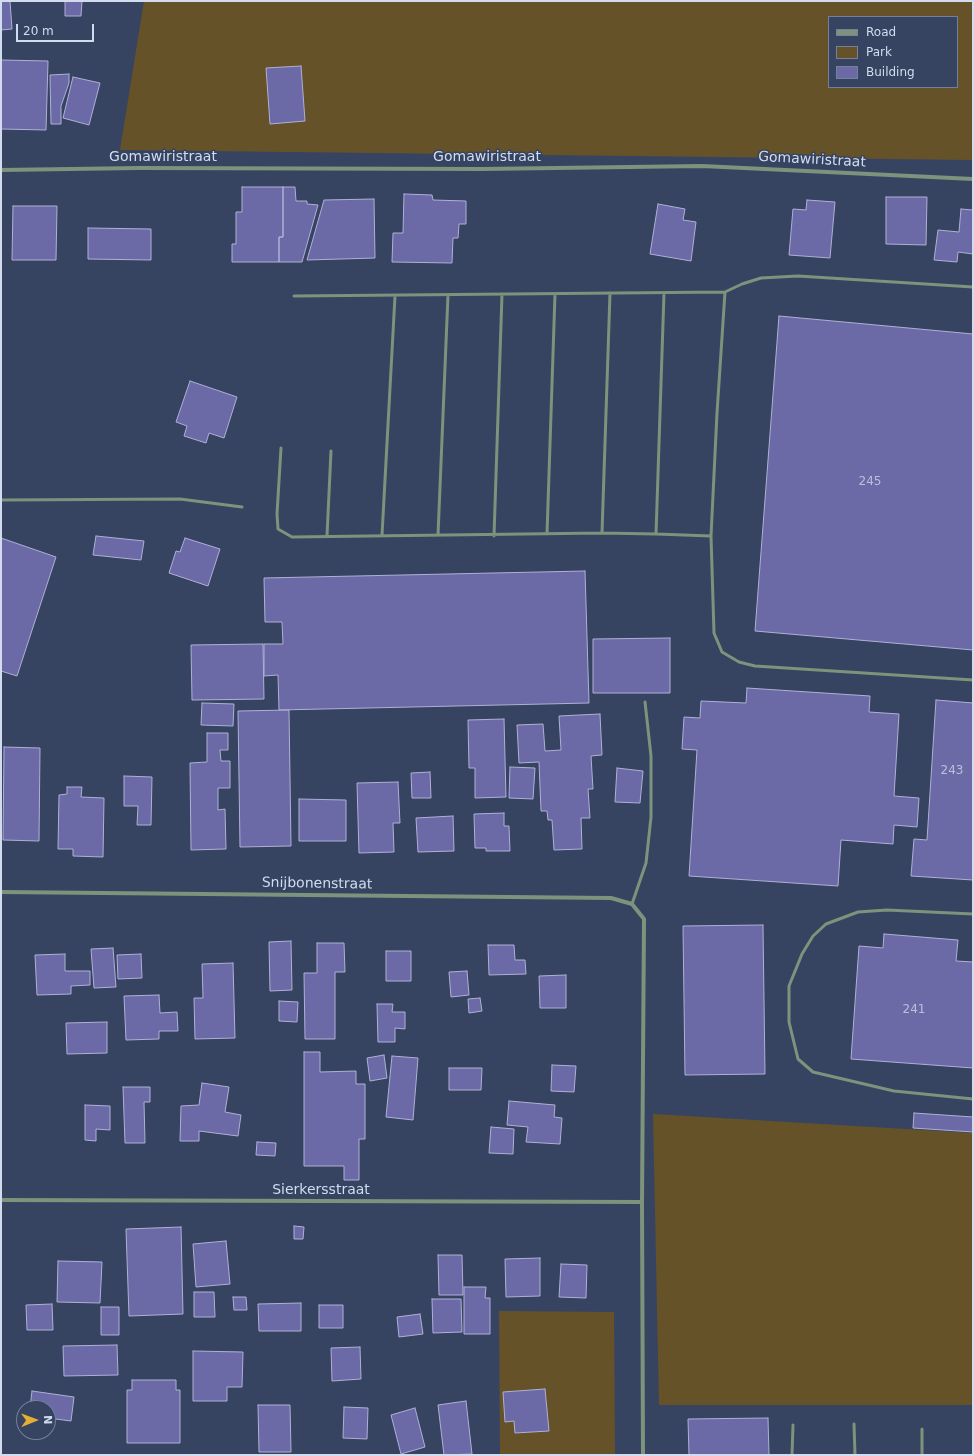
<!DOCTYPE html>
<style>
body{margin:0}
#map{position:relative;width:974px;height:1456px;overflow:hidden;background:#364462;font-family:"DejaVu Sans",sans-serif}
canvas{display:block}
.frame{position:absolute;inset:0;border:2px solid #d2dcee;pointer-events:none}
.legend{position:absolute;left:828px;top:16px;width:130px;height:72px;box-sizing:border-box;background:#364462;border:1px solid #74819a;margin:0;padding:5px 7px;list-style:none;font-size:12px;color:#d2dcee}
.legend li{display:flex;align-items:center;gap:8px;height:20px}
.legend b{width:20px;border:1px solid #74819a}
.north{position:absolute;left:16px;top:1400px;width:40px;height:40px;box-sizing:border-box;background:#364462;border:1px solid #74819a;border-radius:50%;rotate:89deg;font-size:11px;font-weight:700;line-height:16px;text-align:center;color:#d2dcee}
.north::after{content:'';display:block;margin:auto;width:14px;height:18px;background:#e3ae35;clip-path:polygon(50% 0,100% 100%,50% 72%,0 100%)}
.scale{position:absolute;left:16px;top:24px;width:78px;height:18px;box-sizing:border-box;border:2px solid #d2dcee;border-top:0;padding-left:5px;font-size:12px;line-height:14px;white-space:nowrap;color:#d2dcee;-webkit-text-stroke:3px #364462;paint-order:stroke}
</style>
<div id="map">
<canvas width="974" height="1456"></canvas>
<div class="frame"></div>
<ul class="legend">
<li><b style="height:5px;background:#7d937c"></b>Road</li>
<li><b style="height:11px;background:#665229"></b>Park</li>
<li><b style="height:11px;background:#6b6aa7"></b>Building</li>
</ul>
<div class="north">N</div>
<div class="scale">20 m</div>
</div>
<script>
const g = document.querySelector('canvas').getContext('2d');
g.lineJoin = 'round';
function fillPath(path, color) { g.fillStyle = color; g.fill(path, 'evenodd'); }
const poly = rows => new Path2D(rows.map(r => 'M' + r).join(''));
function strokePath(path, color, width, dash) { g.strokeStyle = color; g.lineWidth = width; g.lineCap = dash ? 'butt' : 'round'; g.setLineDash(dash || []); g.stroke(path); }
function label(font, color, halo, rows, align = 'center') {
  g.font = font + ' "DejaVu Sans",sans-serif'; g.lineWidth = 3; g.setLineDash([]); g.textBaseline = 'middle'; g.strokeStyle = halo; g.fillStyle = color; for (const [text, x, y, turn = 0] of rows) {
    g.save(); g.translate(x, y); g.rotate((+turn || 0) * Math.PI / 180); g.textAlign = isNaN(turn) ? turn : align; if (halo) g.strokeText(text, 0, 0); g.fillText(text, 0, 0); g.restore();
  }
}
const green = poly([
 [144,1,973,1,973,160,120,150],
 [829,17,957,17,957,87,829,87],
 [653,1114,973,1133,973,1405,659,1405],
 [499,1311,614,1312,615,1455,500,1455]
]);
const building = poly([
 [1,1,10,1,12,29,1,30,1,1],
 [65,1,82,1,81,16,65,16,65,1],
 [1,60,48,61,46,130,1,129,1,60],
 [301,66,305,121,270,124,266,68,301,66],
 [69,74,69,83,61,106,61,124,51,124,50,75,69,74],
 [73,77,100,83,89,125,63,118,73,77],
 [242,187,283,187,283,237,279,237,279,262,232,262,232,244,236,244,236,212,242,212,242,187],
 [283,187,295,187,296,201,307,201,307,204,318,205,302,262,279,262,279,237,283,237,283,187],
 [404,194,432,195,433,200,466,201,466,224,459,224,458,238,453,238,452,263,392,262,393,233,403,233,404,194],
 [886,197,927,197,926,245,886,244,886,197],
 [374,199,375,258,307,260,324,200,374,199],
 [807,200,835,202,830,258,789,255,793,209,806,210,807,200],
 [658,204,685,209,683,220,696,222,691,261,650,254,658,204],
 [13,206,57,206,56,260,12,260,13,206],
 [961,209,973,210,973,254,958,252,957,262,934,260,938,230,959,232,961,209],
 [88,228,151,229,151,260,88,259,88,228],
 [779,316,973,334,973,650,755,631,779,316],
 [190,381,237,397,224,438,209,433,206,443,184,436,187,426,176,422,190,381],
 [96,536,144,541,141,560,93,555,96,536],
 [1,538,56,557,17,676,1,671,1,538],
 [185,538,220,549,208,586,169,573,176,551,180,552,185,538],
 [585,571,589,703,279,710,278,675,264,676,264,644,283,644,282,622,265,622,264,578,585,571],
 [670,638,670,693,593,693,593,639,670,638],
 [263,644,264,699,192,700,191,645,263,644],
 [747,688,870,696,869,712,899,714,894,796,919,798,917,827,894,825,893,844,841,840,838,886,689,876,697,750,682,749,684,717,700,718,701,701,746,703,747,688],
 [936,700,973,703,973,880,911,876,914,839,927,840,936,700],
 [202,703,234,704,233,726,201,725,202,703],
 [289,710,291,846,240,847,238,711,289,710],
 [600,714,602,755,591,756,593,789,588,789,590,818,581,818,582,849,554,850,552,820,548,820,547,811,541,811,539,762,519,763,517,725,543,724,545,751,561,750,559,716,600,714],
 [504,719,506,797,475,798,475,768,469,768,468,720,504,719],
 [207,733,228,733,228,750,220,750,221,761,230,761,230,788,218,788,218,810,225,809,226,849,191,850,190,763,207,762,207,733],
 [4,747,40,748,39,841,3,840,4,747],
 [510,767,535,768,533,799,509,798,510,767],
 [617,768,643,771,640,803,615,802,617,768],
 [430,772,431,798,412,798,411,773,430,772],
 [124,776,152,777,151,825,137,825,138,806,124,806,124,776],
 [398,782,400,823,393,823,394,852,359,853,357,783,398,782],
 [67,787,82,787,81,797,104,798,103,857,73,856,73,849,58,849,59,795,67,794,67,787],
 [299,799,346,800,346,841,299,841,299,799],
 [504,813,504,826,509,826,510,851,486,851,486,848,475,848,474,814,504,813],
 [453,816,454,851,418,852,416,818,453,816],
 [763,925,765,1074,685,1075,683,926,763,925],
 [884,934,958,940,956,961,973,962,973,1068,851,1059,859,946,883,948,884,934],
 [291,941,292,990,270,991,269,942,291,941],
 [317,943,344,943,345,972,335,972,335,1039,305,1039,304,973,317,973,317,943],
 [488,945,514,945,515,960,525,960,526,974,489,975,488,945],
 [113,948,116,987,94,988,91,949,113,948],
 [386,951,411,951,411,981,386,981,386,951],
 [65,954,65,971,90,971,90,985,71,986,71,994,37,995,35,955,65,954],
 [141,954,142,978,118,979,117,955,141,954],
 [233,963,235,1038,195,1039,194,998,203,998,202,964,233,963],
 [467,971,469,995,451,997,449,972,467,971],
 [566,975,566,1008,540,1008,539,976,566,975],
 [159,995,160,1013,177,1012,178,1031,159,1031,159,1039,126,1040,124,996,159,995],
 [480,998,482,1011,469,1013,468,999,480,998],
 [279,1001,298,1002,297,1022,279,1021,279,1001],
 [377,1004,393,1004,392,1012,405,1012,405,1029,395,1028,395,1042,378,1042,377,1004],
 [107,1022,107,1053,67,1054,66,1023,107,1022],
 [304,1052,320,1052,320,1072,356,1071,356,1084,365,1084,365,1139,359,1139,359,1180,344,1180,344,1166,304,1166,304,1052],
 [384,1055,387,1078,370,1081,367,1058,384,1055],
 [392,1056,418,1058,413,1120,386,1117,392,1056],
 [552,1065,576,1066,574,1092,551,1091,552,1065],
 [449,1068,482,1068,481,1090,449,1090,449,1068],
 [202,1083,229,1087,225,1112,241,1115,238,1136,199,1131,199,1141,180,1141,181,1106,199,1105,202,1083],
 [123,1087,150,1087,150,1102,144,1102,145,1143,125,1143,123,1087],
 [509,1101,555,1105,554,1117,562,1118,560,1144,526,1142,528,1127,507,1125,509,1101],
 [85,1105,110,1106,110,1130,96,1129,96,1141,85,1140,85,1105],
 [914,1113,973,1117,973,1132,913,1128,914,1113],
 [491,1127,514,1129,513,1154,489,1153,491,1127],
 [257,1142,276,1143,275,1156,256,1155,257,1142],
 [294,1226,304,1227,303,1239,294,1239,294,1226],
 [181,1227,183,1314,129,1316,126,1229,181,1227],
 [226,1241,230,1284,196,1287,193,1244,226,1241],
 [438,1255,462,1255,463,1295,439,1295,438,1255],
 [540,1258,540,1296,506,1297,505,1259,540,1258],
 [58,1261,102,1262,100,1303,57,1302,58,1261],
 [561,1264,587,1265,586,1298,559,1297,561,1264],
 [464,1287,486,1287,485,1298,490,1298,490,1334,464,1334,464,1287],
 [194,1292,214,1292,215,1317,194,1317,194,1292],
 [233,1297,246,1297,247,1310,234,1310,233,1297],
 [432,1299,461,1299,462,1332,433,1333,432,1299],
 [301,1303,301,1331,259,1331,258,1304,301,1303],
 [52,1304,53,1330,27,1330,26,1305,52,1304],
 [319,1305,343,1305,343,1328,319,1328,319,1305],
 [101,1307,119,1307,119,1335,101,1335,101,1307],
 [420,1314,423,1334,399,1337,397,1317,420,1314],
 [117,1345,118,1375,64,1376,63,1346,117,1345],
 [360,1347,361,1379,332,1381,331,1348,360,1347],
 [193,1351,243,1352,242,1387,227,1387,227,1401,193,1401,193,1351],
 [132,1380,176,1380,176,1390,180,1390,180,1443,127,1443,127,1390,132,1390,132,1380],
 [545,1389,549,1431,515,1433,514,1421,505,1422,503,1392,545,1389],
 [32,1391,74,1397,71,1421,48,1418,48,1408,30,1408,32,1391],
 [466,1401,472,1454,444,1455,438,1405,466,1401],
 [258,1405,290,1405,291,1452,259,1452,258,1405],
 [344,1407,368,1408,367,1439,343,1438,344,1407],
 [415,1408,425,1447,401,1454,391,1415,415,1408],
 [768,1418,769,1455,689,1455,688,1419,768,1418]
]);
const lane = poly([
 [725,292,717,413,711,536,714,633,722,652,739,662,755,666,973,680],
 [294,296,725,292,742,284,761,278,798,276,973,287],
 [281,448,277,514,278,529,292,537,602,533,656,534,711,536],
 [1,500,180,499,242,507],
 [602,533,610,293],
 [547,534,555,294],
 [656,534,664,293],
 [382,535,395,296],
 [438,535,448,295],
 [327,536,331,451],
 [494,536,502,294],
 [632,904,646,863,651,817,651,756,645,702],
 [973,914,887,910,858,912,826,924,813,936,802,954,789,986,789,1022,798,1059,813,1072,894,1091,973,1099],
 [854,1424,855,1455],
 [792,1455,793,1425],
 [922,1455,922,1429]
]);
const street = poly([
 [1,170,139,168,482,169,702,166,973,179],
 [1,892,611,898,632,904,644,919,642,1202,643,1455],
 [1,1200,642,1202]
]);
const numberNames = [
 ["245",870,482],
 ["243",952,771],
 ["241",914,1010]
];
const streetNames = [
 ["Gomawiristraat",163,157],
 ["Gomawiristraat",487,157],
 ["Gomawiristraat",812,160,3],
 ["Snijbonenstraat",317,884,1],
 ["Sierkersstraat",321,1190]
];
fillPath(green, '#665229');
fillPath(building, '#6b6aa7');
strokePath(building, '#afb0d6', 1);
strokePath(lane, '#7d937c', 3);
strokePath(street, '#7d937c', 4);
label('12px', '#b8c0dc', null, numberNames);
label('14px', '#d2dcee', '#364462', streetNames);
</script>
